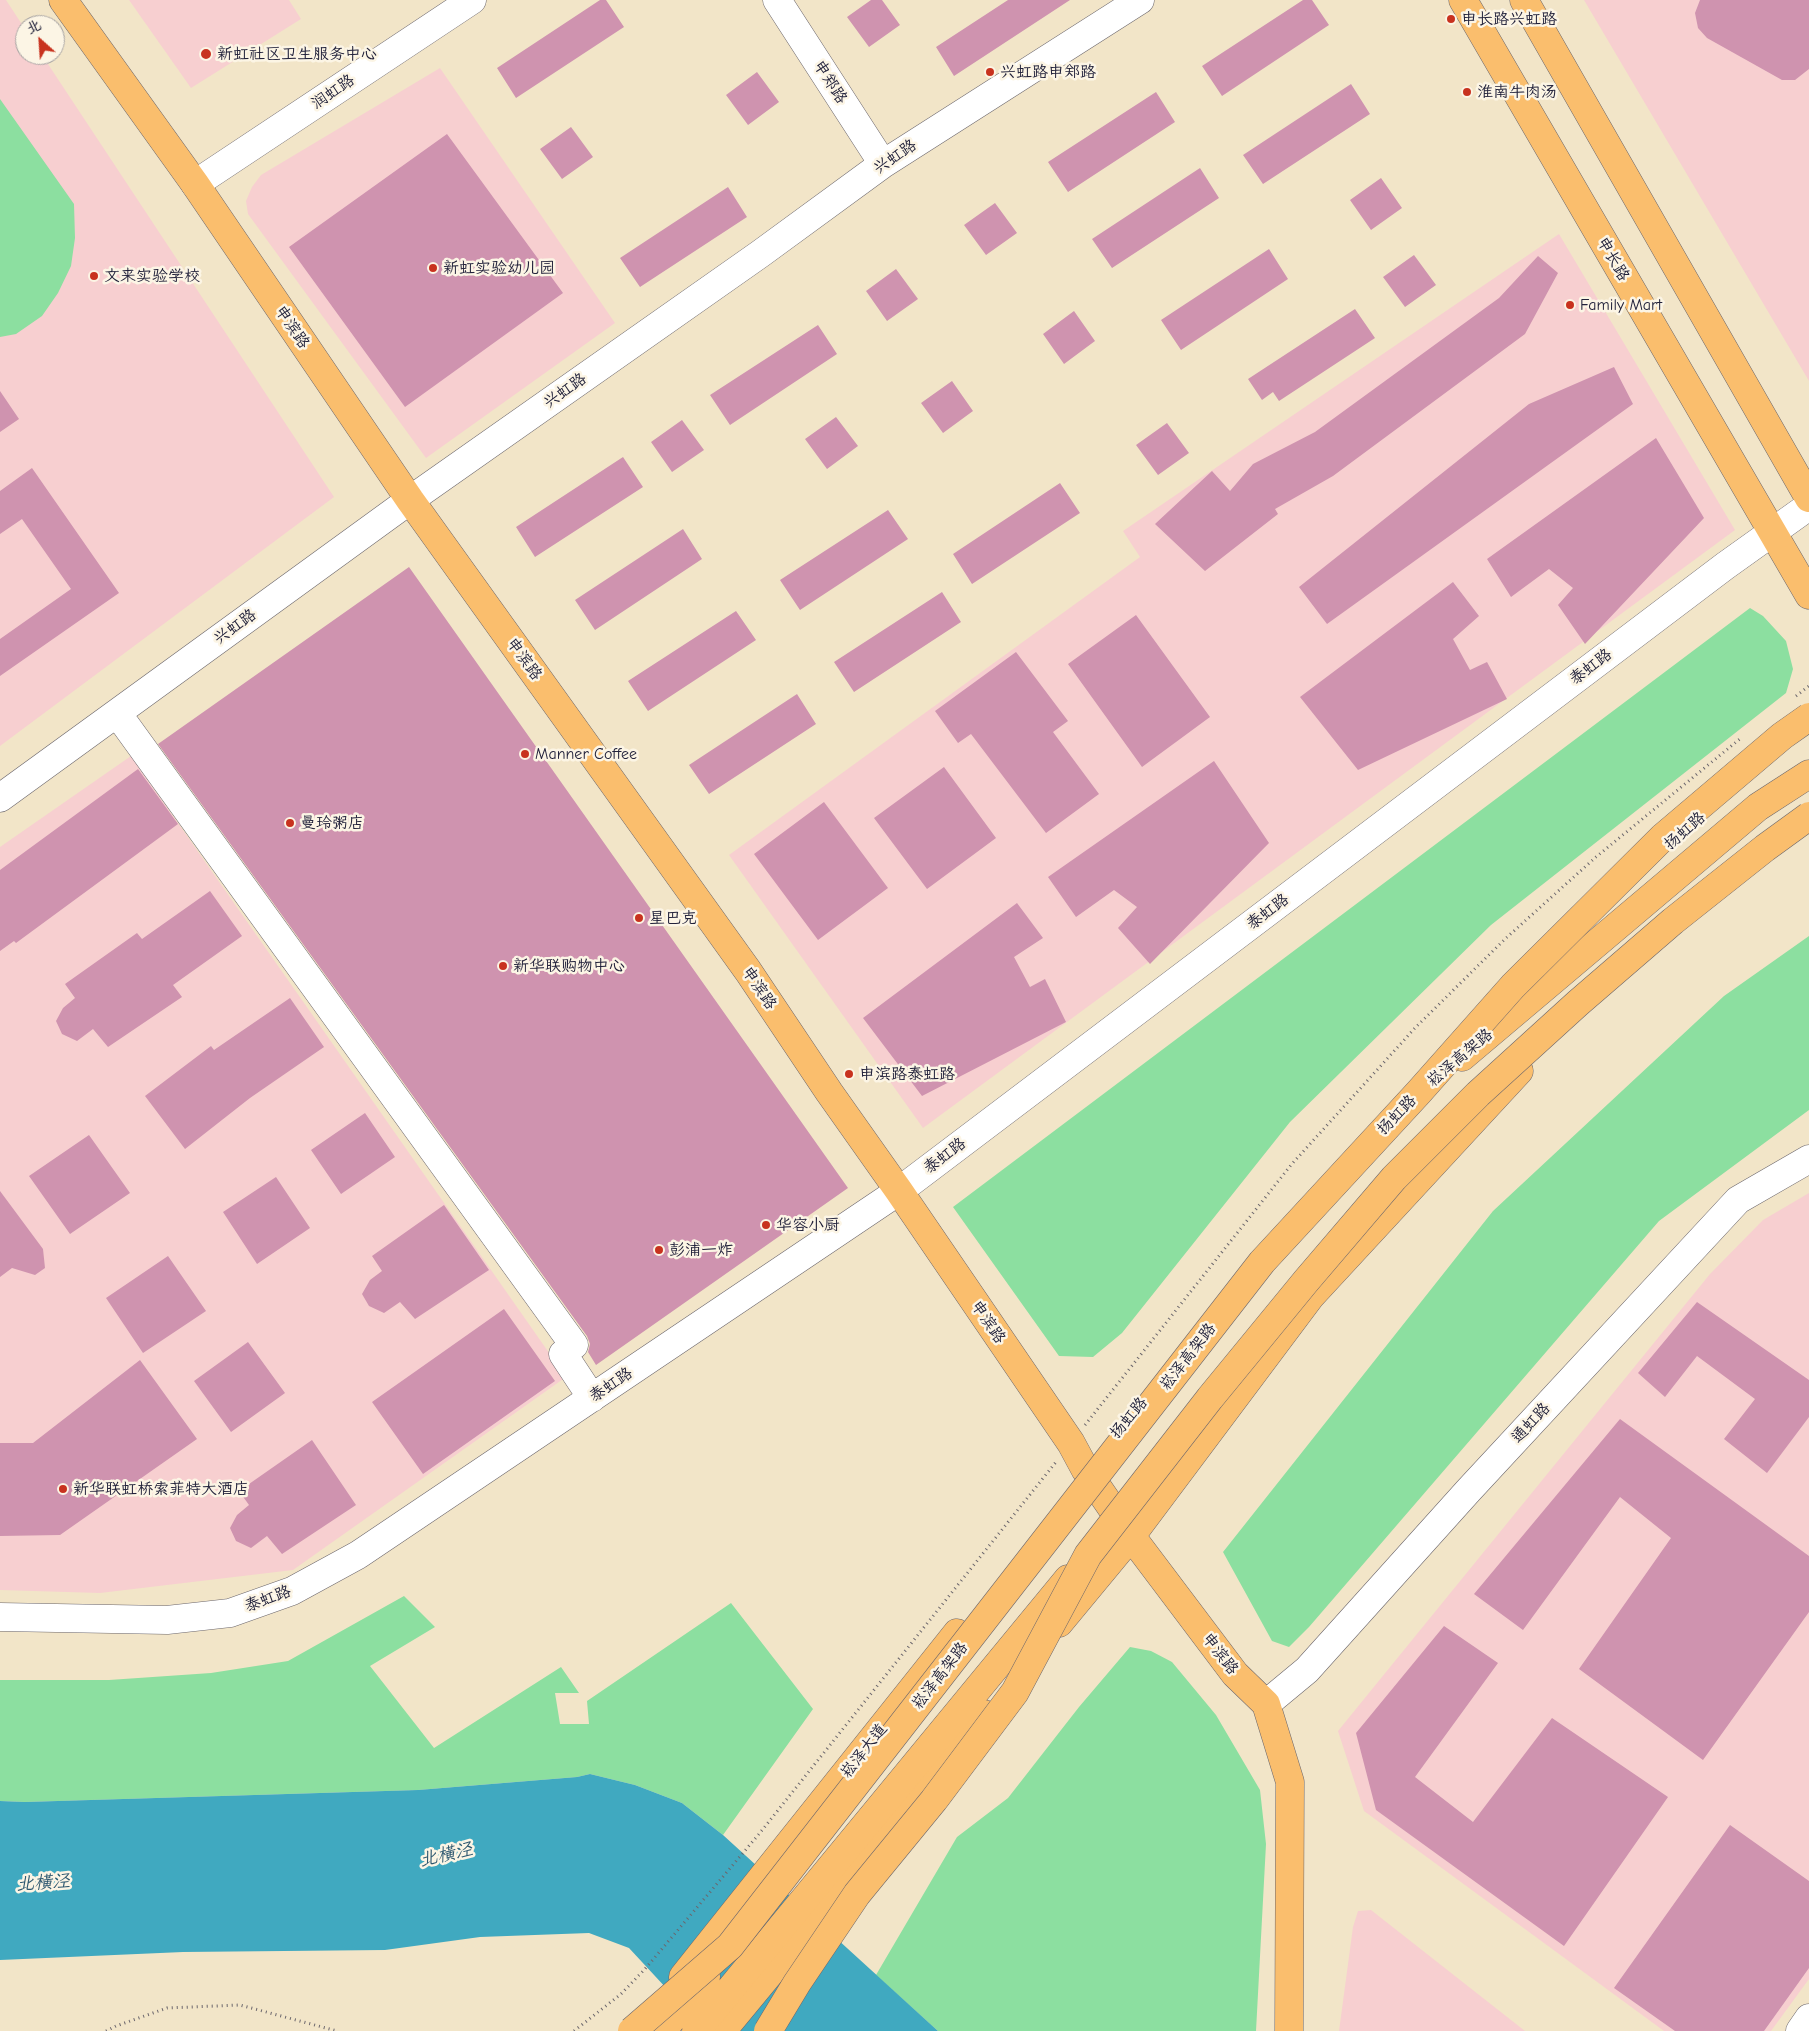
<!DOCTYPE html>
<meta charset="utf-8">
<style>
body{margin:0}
#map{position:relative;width:1809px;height:2031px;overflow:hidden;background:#f2e5c8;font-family:"Comic Neue","LXGW WenKai TC",sans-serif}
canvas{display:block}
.north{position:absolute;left:15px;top:15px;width:50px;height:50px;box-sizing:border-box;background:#fcf5e5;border:1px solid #a5a1a1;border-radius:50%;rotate:334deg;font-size:14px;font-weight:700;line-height:20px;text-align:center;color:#22223b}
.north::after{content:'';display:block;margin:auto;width:18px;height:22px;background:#c8321e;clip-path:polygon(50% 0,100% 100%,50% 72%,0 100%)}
</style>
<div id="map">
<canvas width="1809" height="2031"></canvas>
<div class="north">北</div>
</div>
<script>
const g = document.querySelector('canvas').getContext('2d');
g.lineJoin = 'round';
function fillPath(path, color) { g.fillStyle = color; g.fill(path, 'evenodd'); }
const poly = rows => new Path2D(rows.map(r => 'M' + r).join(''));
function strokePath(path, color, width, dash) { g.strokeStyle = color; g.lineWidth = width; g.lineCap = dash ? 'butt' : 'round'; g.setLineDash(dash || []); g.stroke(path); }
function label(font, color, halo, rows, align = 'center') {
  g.font = font + ' "Comic Neue","LXGW WenKai TC",sans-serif'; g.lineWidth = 5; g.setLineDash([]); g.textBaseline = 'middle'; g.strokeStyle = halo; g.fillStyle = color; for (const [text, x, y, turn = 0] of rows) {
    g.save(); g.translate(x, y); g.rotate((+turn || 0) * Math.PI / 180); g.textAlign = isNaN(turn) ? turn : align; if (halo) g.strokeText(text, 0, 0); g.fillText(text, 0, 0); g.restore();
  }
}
const built = poly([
 [0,0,6,0,25,29,25,55,42,55,334,497,0,746],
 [129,0,289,0,301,19,191,88],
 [1584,0,1809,0,1809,381],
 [440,68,615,323,426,458,248,214,246,201,252,187,261,175],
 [1559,234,1735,530,923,1128,729,855,1140,557,1123,531],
 [131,756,566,1377,293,1570,100,1593,0,1590,0,847],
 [1809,1193,1809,1979,1771,2031,1664,2031,1364,1811,1338,1731,1710,1274,1763,1220],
 [1371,1910,1525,2031,1339,2031,1353,1927,1358,1911]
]);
const green = poly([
 [0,99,74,204,75,238,71,266,58,293,42,316,16,334,0,337],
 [1750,608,1763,616,1786,641,1793,669,1786,693,1491,925,1290,1122,1122,1333,1093,1357,1059,1356,953,1207],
 [1809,936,1809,1110,1659,1221,1309,1627,1289,1647,1272,1641,1223,1552,1493,1211,1724,996],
 [404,1596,435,1627,370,1666,434,1748,561,1667,579,1693,555,1693,560,1724,589,1724,587,1701,731,1603,813,1709,723,1835,682,1803,635,1785,590,1774,577,1777,418,1790,25,1802,0,1801,0,1680,109,1680,211,1673,288,1661],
 [1130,1647,1151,1651,1172,1662,1216,1715,1260,1790,1266,1844,1256,2031,938,2031,876,1975,957,1837,1008,1798,1079,1707]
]);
const water = poly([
 [590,1774,635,1785,682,1803,723,1835,938,2031,706,2031,629,1948,589,1933,480,1937,385,1950,183,1952,0,1960,0,1801,25,1802,418,1790,577,1777]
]);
const building = poly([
 [600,0,606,0,624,27,516,98,497,68],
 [871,0,882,0,900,25,869,47,847,17],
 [1008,0,1070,0,954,76,936,47],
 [1303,0,1312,0,1329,25,1222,96,1202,66],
 [1700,0,1809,0,1809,69,1795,80,1782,80,1707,38,1698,28,1695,13],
 [757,72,779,102,748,125,726,95],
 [1351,84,1370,114,1263,184,1243,155],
 [1156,92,1175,122,1068,192,1048,162],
 [571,127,593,157,562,179,540,149],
 [447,134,563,293,405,407,289,247],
 [1200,168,1219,198,1112,268,1092,239],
 [1381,178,1402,208,1371,230,1350,200],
 [728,187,747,217,640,287,620,258],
 [995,203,1017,233,986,255,964,225],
 [1269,249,1288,279,1181,350,1161,320],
 [1414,255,1436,285,1405,307,1383,277],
 [1538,256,1558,273,1525,334,1333,476,1275,509,1278,514,1205,571,1155,524,1212,471,1230,491,1253,464,1315,432,1499,298],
 [896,269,918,299,887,321,866,291],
 [1355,309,1375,338,1279,401,1273,392,1262,400,1248,379],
 [1074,311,1095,341,1064,364,1043,334],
 [818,325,837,354,730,425,710,395],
 [1614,367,1633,404,1327,624,1299,587,1529,404],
 [952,381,973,411,943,433,921,403],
 [0,391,19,419,0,432],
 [836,417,858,446,827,469,805,439],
 [682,420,704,450,672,472,651,442],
 [1167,423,1189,453,1158,475,1136,445],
 [1656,438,1704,518,1585,644,1558,605,1573,588,1549,569,1511,597,1487,559],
 [623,457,643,487,535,557,516,527],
 [32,468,119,593,0,676,0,639,71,589,22,519,0,534,0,491],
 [1060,483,1080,513,972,584,953,554],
 [888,510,908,539,800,610,780,580],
 [683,529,702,559,595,630,575,600],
 [409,567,848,1188,596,1365,588,1352,590,1344,587,1336,158,744],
 [1453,582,1479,616,1453,639,1470,670,1487,662,1507,699,1358,770,1300,697],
 [942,592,961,622,854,692,834,662],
 [736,611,756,640,648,711,628,681],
 [1136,615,1210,717,1142,767,1068,664],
 [1016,652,1068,721,1053,732,1099,794,1046,833,971,734,958,743,935,711],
 [797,694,816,724,709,794,689,765],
 [1214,761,1269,843,1150,964,1118,928,1137,907,1114,890,1076,917,1048,877],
 [944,767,996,838,927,889,874,818],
 [138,769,178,824,16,943,14,941,0,951,0,870],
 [824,802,888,888,818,940,754,854],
 [210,891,242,936,173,985,182,997,108,1047,93,1029,77,1041,62,1034,56,1021,63,1008,75,998,65,984,137,933,142,939],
 [1017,903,1043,938,1014,957,1030,987,1045,979,1066,1022,922,1096,863,1018],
 [290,998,324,1047,250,1098,185,1149,145,1096,211,1046,214,1050],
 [365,1113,395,1157,341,1194,311,1150],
 [89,1135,130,1193,70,1234,29,1176],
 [276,1177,310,1228,257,1264,223,1212],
 [0,1191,43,1249,45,1268,35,1275,12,1268,0,1277],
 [444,1205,489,1270,415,1319,400,1302,384,1313,369,1306,362,1294,370,1280,382,1271,372,1256],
 [168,1256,206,1311,143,1353,106,1298],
 [1697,1302,1809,1380,1809,1417,1767,1473,1724,1439,1755,1399,1697,1356,1665,1397,1638,1373],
 [504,1309,555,1381,423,1474,372,1402],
 [248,1342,285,1393,231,1432,194,1381],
 [140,1360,197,1439,60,1535,0,1536,0,1443,33,1443],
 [1620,1419,1809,1556,1809,1612,1703,1760,1579,1669,1671,1538,1620,1497,1523,1630,1474,1594],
 [312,1440,356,1505,282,1554,267,1536,251,1548,236,1541,230,1528,237,1515,249,1505,239,1491],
 [1444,1626,1498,1663,1415,1777,1473,1822,1552,1718,1668,1797,1564,1946,1376,1810,1356,1733],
 [1730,1825,1809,1881,1809,1968,1764,2031,1675,2031,1614,1988]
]);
const path = poly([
 [1796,696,1809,686],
 [1085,1425,1291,1165,1415,1028,1505,939,1596,857,1741,738],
 [106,2031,116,2026,167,2008,240,2005,337,2031],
 [574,2031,621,1994,645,1969,759,1834,1056,1462]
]);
const minor = poly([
 [777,0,883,164],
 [195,184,472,0],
 [117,713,574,1345,563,1354,592,1398],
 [0,798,410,500,760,254,883,164,1140,0],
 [0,1617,167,1620,230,1613,292,1591,358,1555,899,1191,1725,566,1809,506],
 [1266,1704,1307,1670,1468,1491,1738,1200,1809,1159],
 [1800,2031,1809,2018]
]);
const major = poly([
 [63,0,195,184,410,500,748,971,829,1092,899,1191,1071,1443,1085,1469,1131,1536,1235,1674,1266,1704,1290,1782,1289,2031],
 [1463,0,1809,595],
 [1524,0,1809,498],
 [1059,1623,1131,1536,1310,1297,1519,1071],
 [683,1977,957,1633],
 [722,2031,984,1714]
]);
const highway = poly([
 [1462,1057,1758,807,1809,774],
 [662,2031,706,1977],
 [696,2031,1068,1579]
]);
const highwayBridge = poly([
 [632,2031,730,1946,1262,1262,1419,1092,1513,986,1663,837,1782,736,1809,717],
 [768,2031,797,1983,857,1894,934,1800,1015,1692,1088,1555,1210,1398,1306,1281,1394,1178,1478,1094,1578,1003,1673,921,1765,848,1809,816]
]);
const markers = [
 [1451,19,5,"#c8321e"],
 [206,54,6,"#c8321e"],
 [990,72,5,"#c8321e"],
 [1467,92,5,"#c8321e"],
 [433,268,5,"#c8321e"],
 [94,276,5,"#c8321e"],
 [1570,305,5,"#c8321e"],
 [525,754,5,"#c8321e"],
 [290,823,5,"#c8321e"],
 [639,918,5,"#c8321e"],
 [503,966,5,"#c8321e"],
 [849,1074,5,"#c8321e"],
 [766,1225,5,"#c8321e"],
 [659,1250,5,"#c8321e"],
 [63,1489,5,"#c8321e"]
];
const poiNames = [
 ["申长路兴虹路",1461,19],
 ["新虹社区卫生服务中心",217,54],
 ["兴虹路申郑路",1000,72],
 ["淮南牛肉汤",1477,92],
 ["新虹实验幼儿园",443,268],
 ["文来实验学校",104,276],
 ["Family Mart",1580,305],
 ["Manner Coffee",535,754],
 ["曼玲粥店",300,823],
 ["星巴克",649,918],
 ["新华联购物中心",513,966],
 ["申滨路泰虹路",859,1074],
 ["华容小厨",776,1225],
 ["彭浦一炸",669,1250],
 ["新华联虹桥索菲特大酒店",73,1489]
];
const streetNames = [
 ["申郑路",830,82,57],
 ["润虹路",333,92,-34],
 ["兴虹路",895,157,-34],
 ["申长路",1613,259,60],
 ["申滨路",292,327,56],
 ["兴虹路",565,391,-35],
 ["兴虹路",235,627,-36],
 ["申滨路",524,659,54],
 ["泰虹路",1591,667,-37],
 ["扬虹路",1685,831,-41],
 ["泰虹路",1268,912,-37],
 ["申滨路",759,988,56],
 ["崧泽高架路",1460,1058,-40],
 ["扬虹路",1397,1115,-46],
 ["泰虹路",945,1156,-37],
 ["申滨路",988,1322,56],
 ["崧泽高架路",1188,1357,-52],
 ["泰虹路",611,1385,-34],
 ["扬虹路",1129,1418,-50],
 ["通虹路",1531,1423,-47],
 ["泰虹路",268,1599,-20],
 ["申滨路",1220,1654,52],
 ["崧泽高架路",940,1676,-52],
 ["崧泽大道",864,1751,-52]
];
const waterNames = [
 ["北横泾",446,1855,-13],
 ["北横泾",43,1883,-4]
];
fillPath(built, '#f7cfd0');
fillPath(green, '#8cdfa0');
fillPath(water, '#40a9c0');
fillPath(building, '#cf93af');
strokePath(minor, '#6b666c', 29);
strokePath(major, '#6b666c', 29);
strokePath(highway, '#6b666c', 29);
strokePath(path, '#6b666c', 3, [1, 4]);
strokePath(minor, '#fff', 28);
strokePath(major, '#fabe6d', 28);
strokePath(highway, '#fabe6d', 28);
strokePath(highwayBridge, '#6b666c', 29, []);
strokePath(highwayBridge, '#fabe6d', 28);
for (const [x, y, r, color] of markers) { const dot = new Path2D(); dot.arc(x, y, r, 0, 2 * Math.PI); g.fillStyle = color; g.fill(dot); strokePath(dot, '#fcf5e5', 2); }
label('16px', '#22223b', '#fcf5e5', poiNames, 'left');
label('16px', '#22223b', '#fcf5e5', streetNames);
label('italic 18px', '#2e5870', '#fcf5e5', waterNames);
</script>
